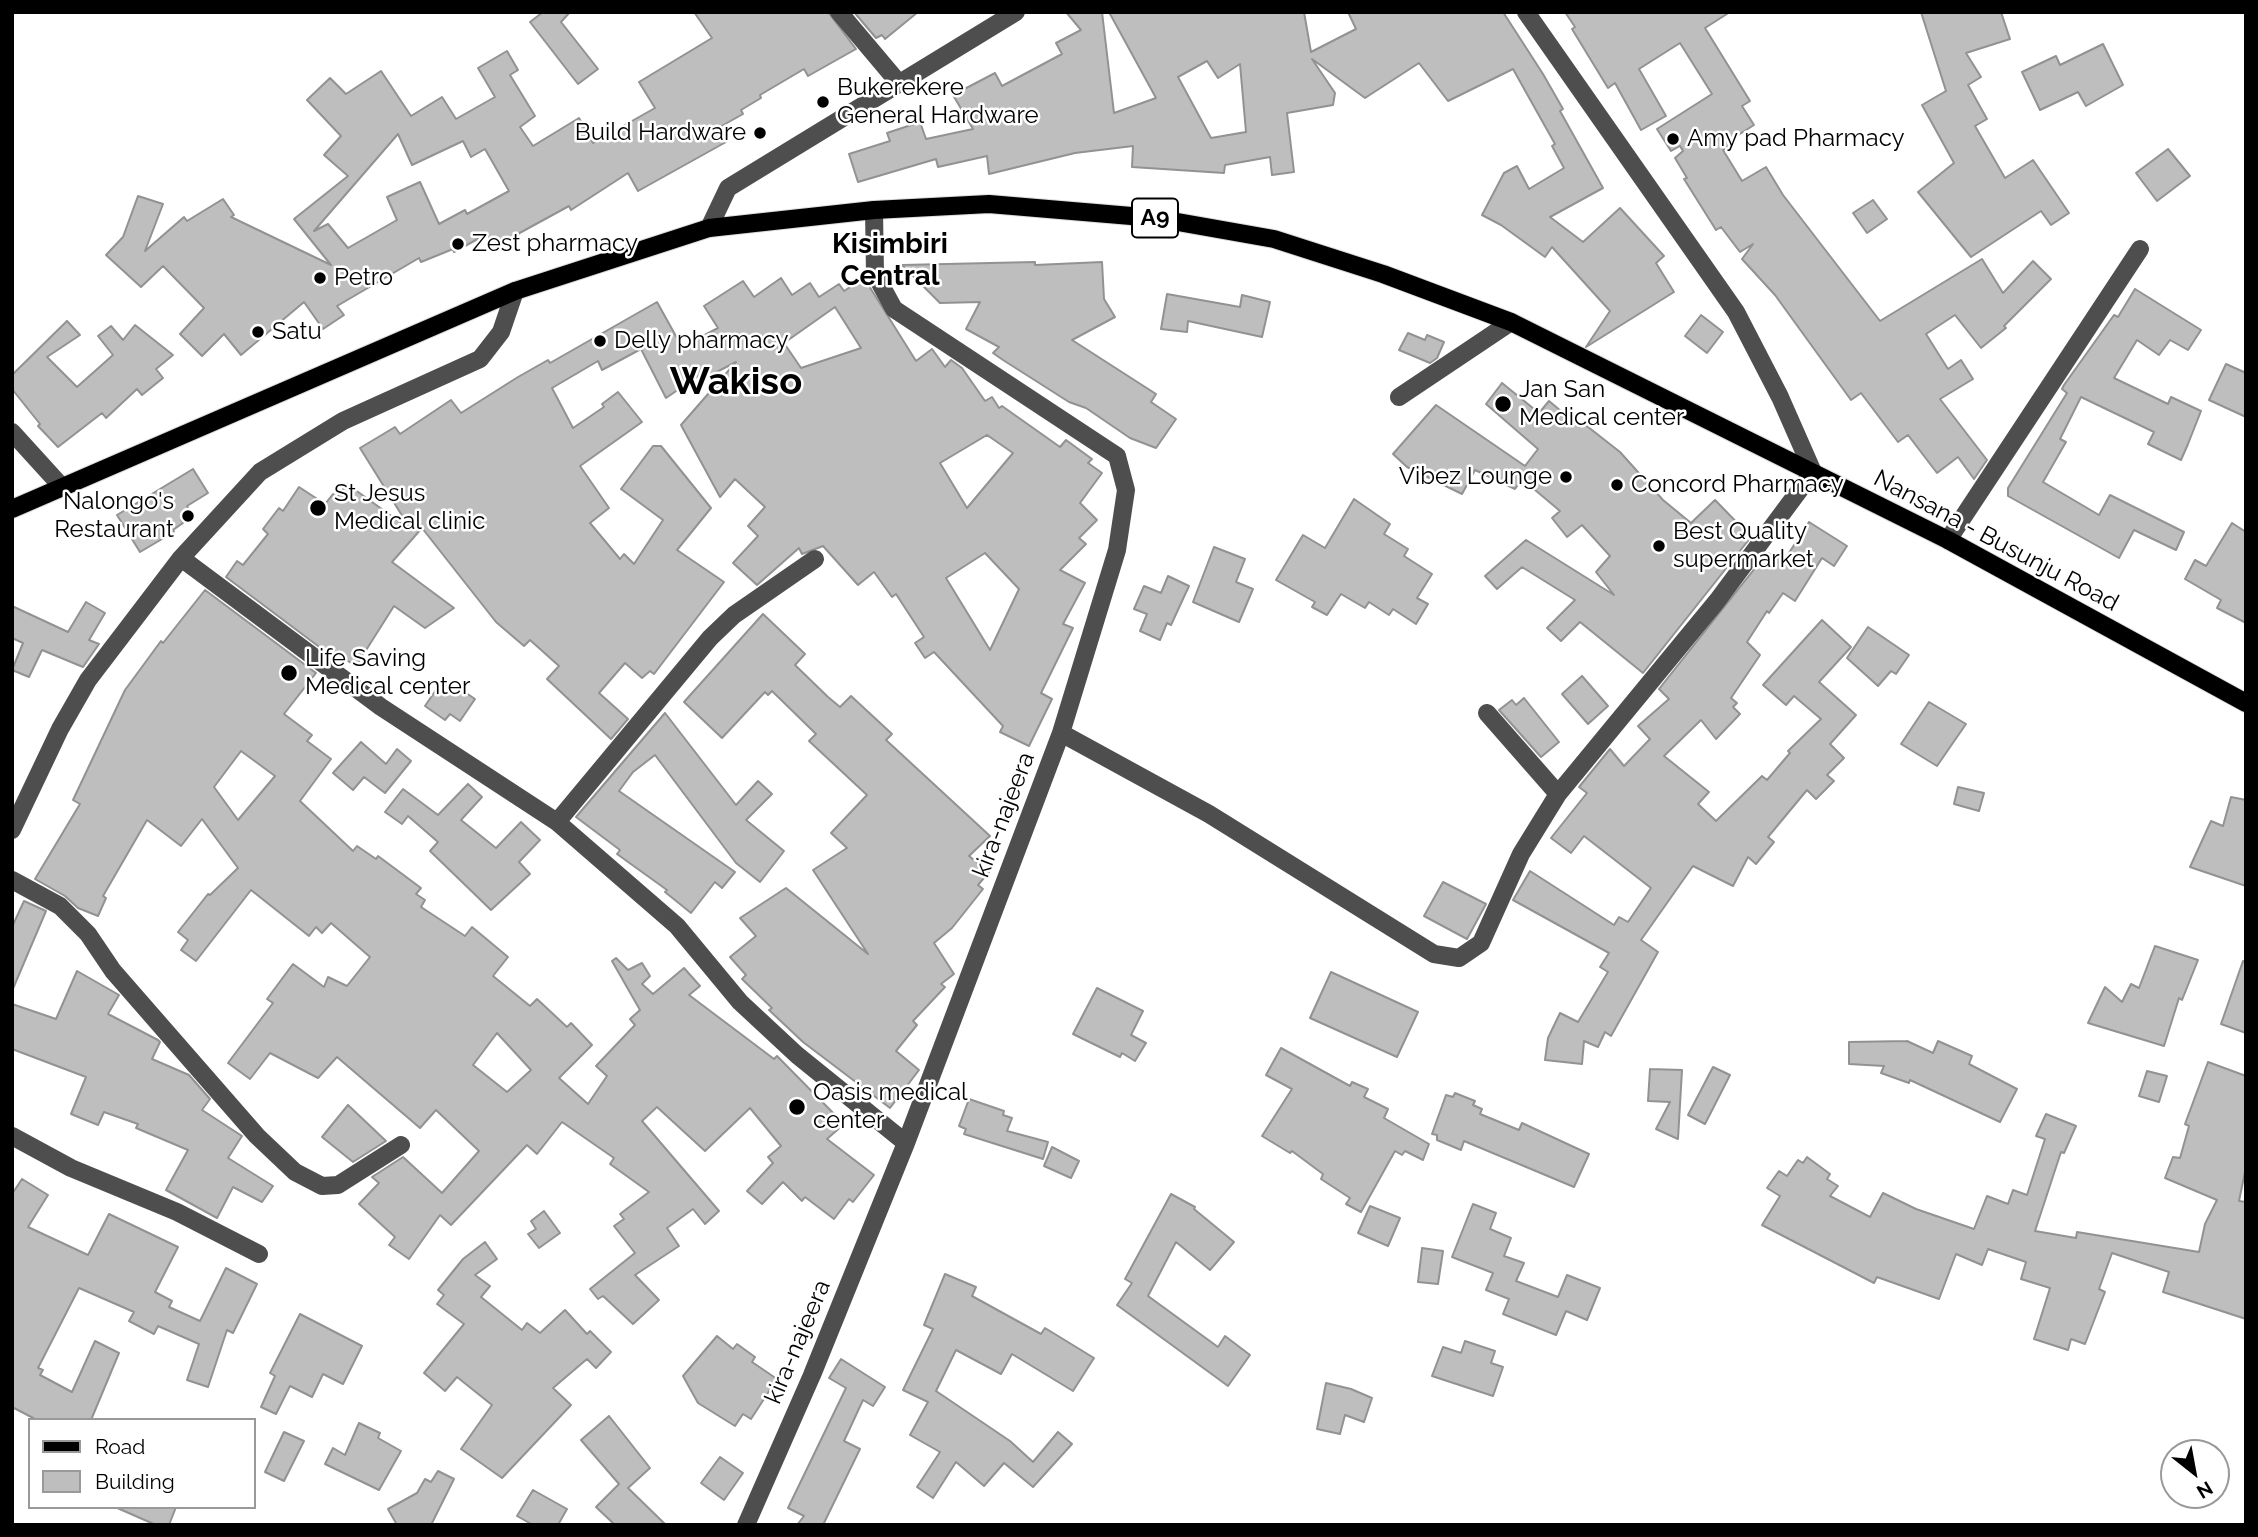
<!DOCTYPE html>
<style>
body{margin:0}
#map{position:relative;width:2258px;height:1537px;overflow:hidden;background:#fff;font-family:Raleway,sans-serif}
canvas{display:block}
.frame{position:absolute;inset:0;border:14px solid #000;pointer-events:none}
.legend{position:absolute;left:28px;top:1418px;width:228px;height:91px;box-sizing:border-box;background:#fff;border:2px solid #999;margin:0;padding:9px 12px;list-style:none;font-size:21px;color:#000}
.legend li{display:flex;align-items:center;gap:14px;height:35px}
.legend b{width:35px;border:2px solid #999}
.north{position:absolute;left:2160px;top:1439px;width:70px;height:70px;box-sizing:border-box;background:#fff;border:2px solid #999;border-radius:50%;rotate:149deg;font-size:19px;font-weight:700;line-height:28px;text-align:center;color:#000}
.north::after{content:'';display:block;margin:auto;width:24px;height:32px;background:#000;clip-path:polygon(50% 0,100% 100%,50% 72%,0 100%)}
</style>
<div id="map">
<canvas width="2258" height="1537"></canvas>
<div class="frame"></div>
<ul class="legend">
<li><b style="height:9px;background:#000"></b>Road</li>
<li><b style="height:19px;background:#bebebe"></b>Building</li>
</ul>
<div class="north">N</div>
</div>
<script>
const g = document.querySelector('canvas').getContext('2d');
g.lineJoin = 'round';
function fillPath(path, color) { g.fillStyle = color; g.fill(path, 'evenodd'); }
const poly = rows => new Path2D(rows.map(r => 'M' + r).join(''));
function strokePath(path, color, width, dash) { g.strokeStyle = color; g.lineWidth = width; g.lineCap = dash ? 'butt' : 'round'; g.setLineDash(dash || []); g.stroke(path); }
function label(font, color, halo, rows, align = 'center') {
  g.font = font + ' Raleway,sans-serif'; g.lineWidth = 5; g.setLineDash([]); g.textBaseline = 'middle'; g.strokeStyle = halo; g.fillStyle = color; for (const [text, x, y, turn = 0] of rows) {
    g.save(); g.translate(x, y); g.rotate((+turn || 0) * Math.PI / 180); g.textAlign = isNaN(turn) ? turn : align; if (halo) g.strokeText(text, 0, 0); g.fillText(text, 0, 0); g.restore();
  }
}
const building = poly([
 [543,12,570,12,561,22,598,69,578,84,530,22,543,12],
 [694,12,828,12,856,49,808,76,804,69,760,95,761,98,741,110,743,114,718,128,726,142,638,191,628,173,571,210,569,206,494,247,487,234,454,252,453,249,421,262,419,258,337,306,344,315,323,329,304,302,241,355,224,334,202,356,180,334,204,308,163,266,141,287,106,255,123,237,138,196,163,204,145,251,184,217,187,221,223,199,234,215,231,217,331,265,294,219,348,176,324,155,341,136,307,100,330,78,346,94,381,71,411,116,442,97,456,119,495,97,478,68,507,51,518,70,510,75,535,116,520,127,533,146,579,118,593,143,655,108,639,82,712,38,694,12],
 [398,134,412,165,463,141,471,157,485,149,509,191,467,214,465,210,439,224,420,182,387,197,397,220,348,248,328,224,314,231,398,134],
 [854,12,918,12,885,39,882,35,876,38,854,12],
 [1066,12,1102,12,1114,113,1156,98,1109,12,1304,12,1311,52,1356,29,1348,12,1503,12,1543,74,1563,109,1560,111,1603,188,1550,217,1583,242,1620,208,1664,256,1656,263,1674,292,1586,347,1610,311,1552,247,1545,257,1501,225,1482,215,1504,173,1517,166,1529,189,1564,168,1552,146,1555,144,1513,69,1448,101,1419,63,1365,98,1312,59,1335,93,1333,105,1287,113,1294,172,1272,175,1270,157,1225,165,1224,173,1132,167,1133,146,1075,153,989,174,987,156,938,167,936,159,858,182,849,154,890,141,887,133,920,122,926,139,973,129,953,95,995,73,1002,86,1062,54,1056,43,1081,30,1066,12],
 [1207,61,1218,78,1240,64,1246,132,1211,138,1178,77,1207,61],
 [1565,12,1730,12,1705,28,1750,101,1742,106,1754,125,1732,139,1734,143,1723,150,1742,181,1766,167,1783,195,1880,321,1982,259,2003,293,2033,261,2051,279,2004,326,2006,328,1981,348,1955,315,1926,334,1948,369,1961,360,1973,379,1940,399,1987,460,1974,479,1958,457,1937,473,1908,435,1898,442,1861,393,1851,400,1775,295,1742,259,1753,244,1740,252,1721,227,1716,230,1684,179,1687,178,1675,158,1683,151,1680,146,1671,151,1657,129,1712,94,1680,43,1639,69,1666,116,1641,130,1615,83,1608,88,1572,29,1575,27,1565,12],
 [1921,12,2001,12,2010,39,1966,53,1981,77,1968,85,1987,119,1975,126,2005,178,2033,160,2069,213,2051,225,2041,211,1971,257,1918,192,1954,163,1922,105,1946,91,1921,12],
 [2103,44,2123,85,2086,106,2078,92,2040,110,2022,72,2056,56,2060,65,2103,44],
 [2168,149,2190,176,2157,201,2136,173,2168,149],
 [1873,200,1887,219,1867,233,1853,213,1873,200],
 [1035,262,1035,265,1102,262,1104,299,1115,317,1072,340,1156,394,1151,402,1176,419,1156,448,1130,438,1086,408,1069,402,1003,360,993,353,999,347,966,329,980,302,940,303,902,265,1035,262],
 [781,278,792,295,810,283,819,297,839,284,844,291,864,278,916,361,932,349,945,367,951,360,962,368,985,401,992,397,999,408,1002,406,1060,447,1066,440,1092,459,1088,463,1102,473,1080,503,1097,520,1079,538,1086,544,1060,570,1085,583,1063,624,1073,628,1041,693,1052,699,1029,746,1000,732,1003,726,934,652,925,658,915,643,924,637,896,594,892,597,874,572,858,585,823,546,802,554,799,548,757,585,733,563,758,536,748,526,765,507,735,479,720,497,681,425,736,362,709,376,704,372,666,398,641,349,602,370,598,361,552,388,573,428,604,407,602,404,618,392,642,422,580,466,609,508,590,523,620,559,624,554,634,564,663,520,621,489,653,446,661,446,711,508,677,550,724,582,654,674,650,671,642,678,625,663,599,693,628,719,611,739,547,679,559,666,530,640,524,646,496,622,422,528,392,562,454,608,425,628,394,606,356,666,332,651,330,655,226,577,237,561,243,565,268,534,263,529,279,508,283,511,299,487,325,504,333,494,337,497,347,484,411,530,360,448,395,427,400,434,451,400,461,413,518,377,548,360,550,363,657,302,682,347,718,328,704,306,743,281,754,297,781,278],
 [835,307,861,348,801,368,784,343,835,307],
 [987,435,1013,453,967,508,940,463,987,435],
 [985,553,1019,589,990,650,946,578,985,553],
 [2135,289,2201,330,2188,350,2170,340,2159,355,2137,340,2114,378,2168,404,2171,397,2201,411,2188,444,2181,460,2148,444,2154,432,2081,397,2060,439,2066,442,2043,482,2099,515,2110,495,2184,532,2176,550,2134,530,2119,558,2008,496,2008,488,2067,393,2062,389,2064,385,2114,315,2118,317,2135,289],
 [1167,294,1240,307,1242,295,1270,302,1262,337,1188,321,1187,332,1161,329,1167,294],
 [1701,315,1723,332,1707,353,1685,336,1701,315],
 [67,321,80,335,47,357,77,387,113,355,98,336,111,326,123,340,135,325,173,355,156,369,163,378,142,395,137,389,106,418,102,413,58,447,38,426,40,424,12,389,12,375,67,321],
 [1408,333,1425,340,1427,335,1444,342,1437,358,1430,363,1399,350,1408,333],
 [2226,364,2246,373,2246,417,2209,400,2226,364],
 [1502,383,1539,413,1549,401,1580,427,1583,423,1620,452,1663,500,1691,523,1715,500,1751,537,1643,673,1580,622,1561,641,1547,628,1575,600,1522,567,1497,589,1485,576,1526,540,1614,595,1596,572,1610,556,1582,525,1567,537,1552,518,1560,511,1522,479,1515,489,1475,470,1462,494,1407,467,1393,454,1436,405,1525,466,1538,449,1486,404,1502,383],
 [193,469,208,493,187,506,191,513,181,519,183,523,173,530,174,532,140,552,117,515,193,469],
 [1354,499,1390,524,1384,534,1408,549,1404,556,1432,574,1417,598,1428,604,1416,624,1393,609,1389,615,1369,602,1365,608,1341,594,1327,615,1312,607,1315,602,1276,580,1303,535,1325,548,1354,499],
 [1809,522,1847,546,1834,566,1822,558,1795,601,1783,593,1769,613,1767,611,1747,642,1760,655,1731,698,1737,703,1733,707,1740,714,1716,739,1701,720,1664,756,1709,792,1698,804,1716,821,1762,776,1767,780,1790,753,1788,751,1821,719,1794,696,1786,705,1763,685,1822,620,1851,647,1819,682,1856,715,1830,744,1844,758,1827,775,1834,781,1816,799,1807,790,1768,837,1774,842,1756,864,1748,857,1733,886,1693,866,1641,940,1658,952,1611,1036,1605,1032,1598,1047,1584,1041,1582,1064,1545,1060,1548,1038,1560,1013,1578,1022,1608,972,1600,967,1609,953,1513,900,1530,871,1614,925,1619,917,1628,922,1651,888,1584,836,1571,853,1551,838,1587,793,1579,787,1610,749,1624,766,1650,739,1638,726,1669,699,1659,689,1767,553,1785,559,1809,522],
 [2232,523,2246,532,2246,623,2217,608,2221,600,2185,579,2195,560,2206,566,2232,523],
 [1214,547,1245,559,1236,582,1253,589,1239,622,1193,602,1214,547],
 [1168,576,1189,586,1171,625,1167,623,1160,640,1140,631,1147,614,1134,609,1144,586,1161,593,1168,576],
 [205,590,316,673,284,714,312,735,307,741,331,759,300,801,353,851,357,846,376,859,378,856,421,888,416,894,425,900,421,907,465,936,472,927,508,957,493,976,530,1006,537,999,567,1027,571,1023,592,1045,559,1078,588,1104,607,1076,596,1066,635,1025,630,1019,640,1010,612,961,616,958,628,970,642,963,650,976,642,984,653,994,684,968,700,986,689,995,774,1059,777,1056,844,1124,827,1139,874,1175,853,1202,849,1199,834,1219,805,1197,802,1201,783,1182,762,1204,747,1191,773,1163,768,1157,781,1146,750,1108,705,1151,657,1107,642,1121,719,1211,705,1224,693,1209,667,1228,679,1246,635,1275,659,1300,633,1324,603,1296,598,1299,590,1289,635,1253,614,1226,624,1219,620,1214,649,1192,610,1164,614,1158,562,1122,537,1154,527,1145,451,1225,440,1215,409,1259,389,1245,395,1237,359,1204,379,1183,372,1177,403,1157,442,1193,479,1151,436,1110,420,1128,337,1057,318,1078,270,1053,250,1079,228,1063,273,1003,267,999,293,964,324,987,328,977,347,986,370,957,331,923,322,933,316,927,309,936,251,890,196,961,181,950,188,940,178,932,208,894,210,895,238,868,202,819,181,846,147,820,103,896,106,898,98,916,78,908,65,896,35,879,80,804,73,800,125,690,161,641,163,643,205,590],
 [241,751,275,776,238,820,214,787,241,751],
 [497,1033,531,1070,507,1092,473,1065,497,1033],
 [86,602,105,613,89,640,99,644,83,667,42,650,29,677,12,670,23,643,12,638,12,606,68,632,86,602],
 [763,614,805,654,795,665,828,697,840,707,851,696,892,734,886,740,990,836,969,856,989,872,978,885,983,889,952,928,934,943,954,974,941,984,945,987,913,1021,917,1025,896,1051,919,1070,890,1108,803,1042,769,1010,772,1008,742,979,746,975,730,957,756,936,740,918,786,888,868,954,813,870,847,848,831,833,867,795,809,741,816,734,772,691,768,695,765,692,722,738,684,702,763,614],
 [1868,627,1909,655,1896,674,1891,671,1878,686,1847,658,1868,627],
 [1582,676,1608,706,1588,724,1562,694,1582,676],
 [444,678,475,699,460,721,450,714,445,720,425,706,444,678],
 [1524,698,1559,742,1541,757,1499,710,1512,700,1516,705,1524,698],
 [1929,702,1966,724,1937,766,1901,744,1929,702],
 [665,713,736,805,758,781,772,794,746,820,784,851,760,882,736,863,655,755,633,772,619,791,735,872,722,888,715,882,691,913,665,892,667,890,617,854,620,850,576,817,665,713],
 [361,742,386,764,397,749,411,761,385,793,364,777,353,790,333,773,361,742],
 [468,784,482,797,461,820,496,848,521,822,540,840,519,862,530,874,491,910,430,851,438,842,408,816,402,824,385,812,403,789,438,815,468,784],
 [1958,787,1984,793,1979,811,1954,804,1958,787],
 [2231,797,2246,800,2246,886,2190,867,2211,821,2223,826,2231,797],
 [1443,882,1486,904,1467,939,1424,916,1443,882],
 [24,901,46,911,12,991,12,927,24,901],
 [2155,946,2198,960,2182,1000,2179,998,2164,1046,2088,1023,2105,987,2122,1002,2131,984,2139,988,2155,946],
 [2243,961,2246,962,2246,1033,2221,1024,2243,961],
 [77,971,119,995,108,1014,158,1040,160,1042,152,1059,189,1075,210,1099,202,1110,242,1136,228,1158,273,1186,262,1202,233,1187,217,1218,166,1190,188,1150,136,1128,138,1124,104,1112,98,1125,71,1114,86,1077,12,1049,12,1004,56,1019,77,971],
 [1331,972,1418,1012,1397,1057,1310,1018,1331,972],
 [1097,988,1143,1011,1131,1035,1146,1043,1135,1061,1122,1053,1120,1057,1073,1034,1097,988],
 [1907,1041,1933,1053,1938,1041,1972,1056,1969,1064,2017,1089,2000,1122,1910,1080,1909,1083,1881,1073,1884,1066,1849,1064,1849,1042,1907,1041],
 [1281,1048,1350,1086,1352,1082,1368,1089,1364,1097,1388,1109,1384,1118,1429,1144,1423,1160,1405,1151,1402,1155,1395,1151,1361,1212,1346,1204,1350,1198,1321,1179,1323,1174,1292,1151,1290,1153,1262,1136,1292,1089,1266,1075,1281,1048],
 [2208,1062,2246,1076,2246,1167,2239,1201,2246,1202,2246,1319,2163,1292,2169,1272,2112,1253,2099,1289,2105,1292,2085,1344,2071,1339,2068,1350,2034,1339,2050,1288,2021,1279,2026,1262,1988,1249,1982,1265,1956,1254,1939,1299,1877,1277,1874,1283,1762,1225,1780,1196,1767,1188,1779,1171,1787,1176,1798,1160,1803,1163,1807,1157,1830,1174,1827,1179,1838,1186,1830,1196,1870,1217,1883,1193,1916,1209,1974,1229,1987,1196,2008,1204,2013,1190,2027,1195,2045,1139,2036,1136,2046,1114,2076,1126,2064,1153,2061,1152,2035,1231,2076,1238,2077,1232,2199,1252,2205,1224,2217,1200,2165,1178,2173,1157,2180,1158,2189,1126,2185,1124,2208,1062],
 [1713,1067,1730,1075,1705,1124,1688,1115,1713,1067],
 [1650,1069,1682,1070,1678,1139,1656,1129,1670,1102,1648,1101,1650,1069],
 [2147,1071,2167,1076,2159,1102,2139,1096,2147,1071],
 [1455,1093,1475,1101,1473,1105,1482,1109,1480,1114,1519,1130,1522,1123,1589,1154,1574,1187,1464,1141,1461,1150,1437,1140,1437,1135,1432,1134,1446,1095,1453,1097,1455,1093],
 [969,1099,1004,1111,1003,1115,1012,1118,1007,1131,1048,1142,1043,1159,964,1134,966,1129,959,1126,969,1099],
 [348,1105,386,1141,353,1162,322,1137,348,1105],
 [1052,1147,1079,1161,1071,1178,1044,1166,1052,1147],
 [22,1179,48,1195,28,1227,88,1255,109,1214,178,1247,155,1292,172,1301,169,1307,200,1321,226,1268,257,1284,233,1333,227,1330,208,1387,187,1380,199,1344,158,1326,154,1334,129,1321,134,1312,79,1288,38,1368,43,1370,40,1375,72,1392,95,1341,119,1353,91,1420,37,1420,12,1407,12,1194,22,1179],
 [1171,1194,1195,1207,1194,1209,1234,1242,1210,1270,1176,1242,1148,1296,1218,1347,1225,1336,1250,1355,1228,1386,1117,1305,1132,1283,1125,1279,1171,1194],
 [1473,1204,1496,1213,1490,1229,1511,1238,1504,1256,1524,1263,1516,1281,1558,1297,1567,1275,1600,1288,1587,1320,1566,1311,1556,1335,1503,1314,1509,1299,1486,1290,1493,1273,1452,1257,1473,1204],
 [1370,1206,1400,1218,1388,1246,1358,1233,1370,1206],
 [544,1211,560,1233,539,1248,528,1234,536,1229,531,1221,544,1211],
 [485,1242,497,1259,475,1275,490,1286,481,1297,522,1330,527,1323,540,1333,565,1310,587,1334,590,1331,611,1352,596,1368,587,1359,553,1388,571,1405,502,1478,461,1449,492,1405,457,1377,445,1391,424,1373,464,1324,437,1304,444,1295,438,1290,463,1259,485,1242],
 [1422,1248,1443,1251,1438,1284,1418,1282,1422,1248],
 [945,1274,976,1287,972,1296,1041,1334,1045,1328,1094,1358,1073,1391,1012,1354,1001,1374,956,1350,936,1391,1010,1441,1033,1462,1058,1432,1072,1444,1033,1487,1004,1463,984,1486,956,1462,933,1498,917,1487,940,1452,910,1435,928,1402,903,1390,933,1329,924,1325,945,1274],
 [300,1314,362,1346,343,1384,323,1374,312,1397,290,1386,276,1414,261,1407,275,1376,270,1373,300,1314],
 [717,1336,733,1349,737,1344,755,1357,752,1362,777,1379,751,1419,743,1414,735,1426,698,1403,683,1376,717,1336],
 [1465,1341,1495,1351,1491,1363,1503,1367,1493,1396,1432,1376,1443,1347,1461,1353,1465,1341],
 [841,1359,885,1387,873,1406,863,1400,844,1441,860,1449,823,1525,797,1525,804,1516,788,1508,846,1388,829,1378,841,1359],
 [1326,1383,1351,1389,1372,1398,1364,1422,1345,1415,1340,1434,1317,1429,1326,1383],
 [609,1416,650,1468,628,1488,666,1525,615,1525,596,1507,619,1484,581,1440,609,1416],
 [359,1423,380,1433,378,1438,401,1451,379,1490,325,1464,333,1448,345,1455,359,1423],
 [284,1432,304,1441,284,1481,265,1472,284,1432],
 [720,1457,743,1473,724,1500,701,1483,720,1457],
 [438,1471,454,1479,431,1525,397,1525,388,1509,417,1493,425,1479,431,1482,438,1471],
 [533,1490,567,1509,558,1525,533,1525,517,1516,533,1490],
 [115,1507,176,1507,169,1525,156,1525,115,1507]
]);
const minor = poly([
 [839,12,898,82],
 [709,228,728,188,1016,12],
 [1399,397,1511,322],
 [12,432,62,487],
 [1948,540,2140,249],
 [181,558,381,707,557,822,677,926,740,1002,797,1055,906,1143],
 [1487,713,1558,794],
 [1061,733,1209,814,1434,954,1459,958,1481,943,1521,854,1558,794,1717,601,1813,472,1780,397,1736,312,1526,12],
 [557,822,710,638,734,615,815,559],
 [12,830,60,729,88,680,181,558,260,472,343,421,480,359,501,332,515,291],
 [12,880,60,906,88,934,113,971,257,1136,295,1172,322,1186,338,1185,401,1145],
 [12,1136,71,1168,177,1212,259,1254],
 [746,1525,812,1375,906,1143,1061,733,1117,550,1126,490,1117,456,894,309,875,274,874,210]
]);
const major = poly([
 [12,509,515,291,709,228,874,210,989,204,1155,218,1274,239,1383,274,1511,322,1948,540,2246,703]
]);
const markers = [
 [823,102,7,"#000"],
 [760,133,7,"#000"],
 [1673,139,7,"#000"],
 [458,244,7,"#000"],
 [320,278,7,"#000"],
 [258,332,7,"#000"],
 [600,341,7,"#000"],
 [1503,404,9,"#000"],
 [1566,477,7,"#000"],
 [1617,485,7,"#000"],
 [318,508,9,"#000"],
 [188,516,7,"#000"],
 [1659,546,7,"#000"],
 [289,673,9,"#000"],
 [797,1107,9,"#000"]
];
const shields = [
 [1155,218,46]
];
const shieldNames = [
 ["A9",1155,218]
];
const poiNames = [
 ["Bukerekere",837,88],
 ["General Hardware",837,116],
 ["Build Hardware",746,133,"right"],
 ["Amy pad Pharmacy",1687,139],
 ["Zest pharmacy",472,244],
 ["Petro",334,278],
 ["Satu",272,332],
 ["Delly pharmacy",614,341],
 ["Jan San",1519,390],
 ["Medical center",1519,418],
 ["Vibez Lounge",1552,477,"right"],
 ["Concord Pharmacy",1631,485],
 ["St Jesus",334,494],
 ["Medical clinic",334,522],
 ["Nalongo's",174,502,"right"],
 ["Restaurant",174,530,"right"],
 ["Best Quality",1673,532],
 ["supermarket",1673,560],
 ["Life Saving",305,659],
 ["Medical center",305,687],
 ["Oasis medical",813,1093],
 ["center",813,1121]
];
const streetNames = [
 ["Nansana - Busunju Road",1996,541,28],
 ["kira-najeera",1004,815,-69],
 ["kira-najeera",798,1342,-67]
];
const quarterNames = [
 ["Kisimbiri",890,245],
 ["Central",890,277]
];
const townNames = [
 ["Wakiso",736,383]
];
fillPath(building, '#bebebe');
strokePath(building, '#929292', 2);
strokePath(major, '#dbdbdb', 20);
strokePath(minor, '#4e4e4e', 18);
strokePath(major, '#000', 18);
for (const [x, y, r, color] of markers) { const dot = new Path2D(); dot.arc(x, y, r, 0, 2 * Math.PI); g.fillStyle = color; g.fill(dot); strokePath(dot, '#fff', 2.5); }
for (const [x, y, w] of shields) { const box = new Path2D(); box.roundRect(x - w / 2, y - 19.5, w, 39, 5); g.fillStyle = '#fff'; g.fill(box); strokePath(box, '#000', 2); }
label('bold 23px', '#000', null, shieldNames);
label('24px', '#000', '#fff', poiNames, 'left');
label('24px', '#000', '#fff', streetNames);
label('bold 28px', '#000', '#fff', quarterNames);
label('bold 38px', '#000', '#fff', townNames);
</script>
